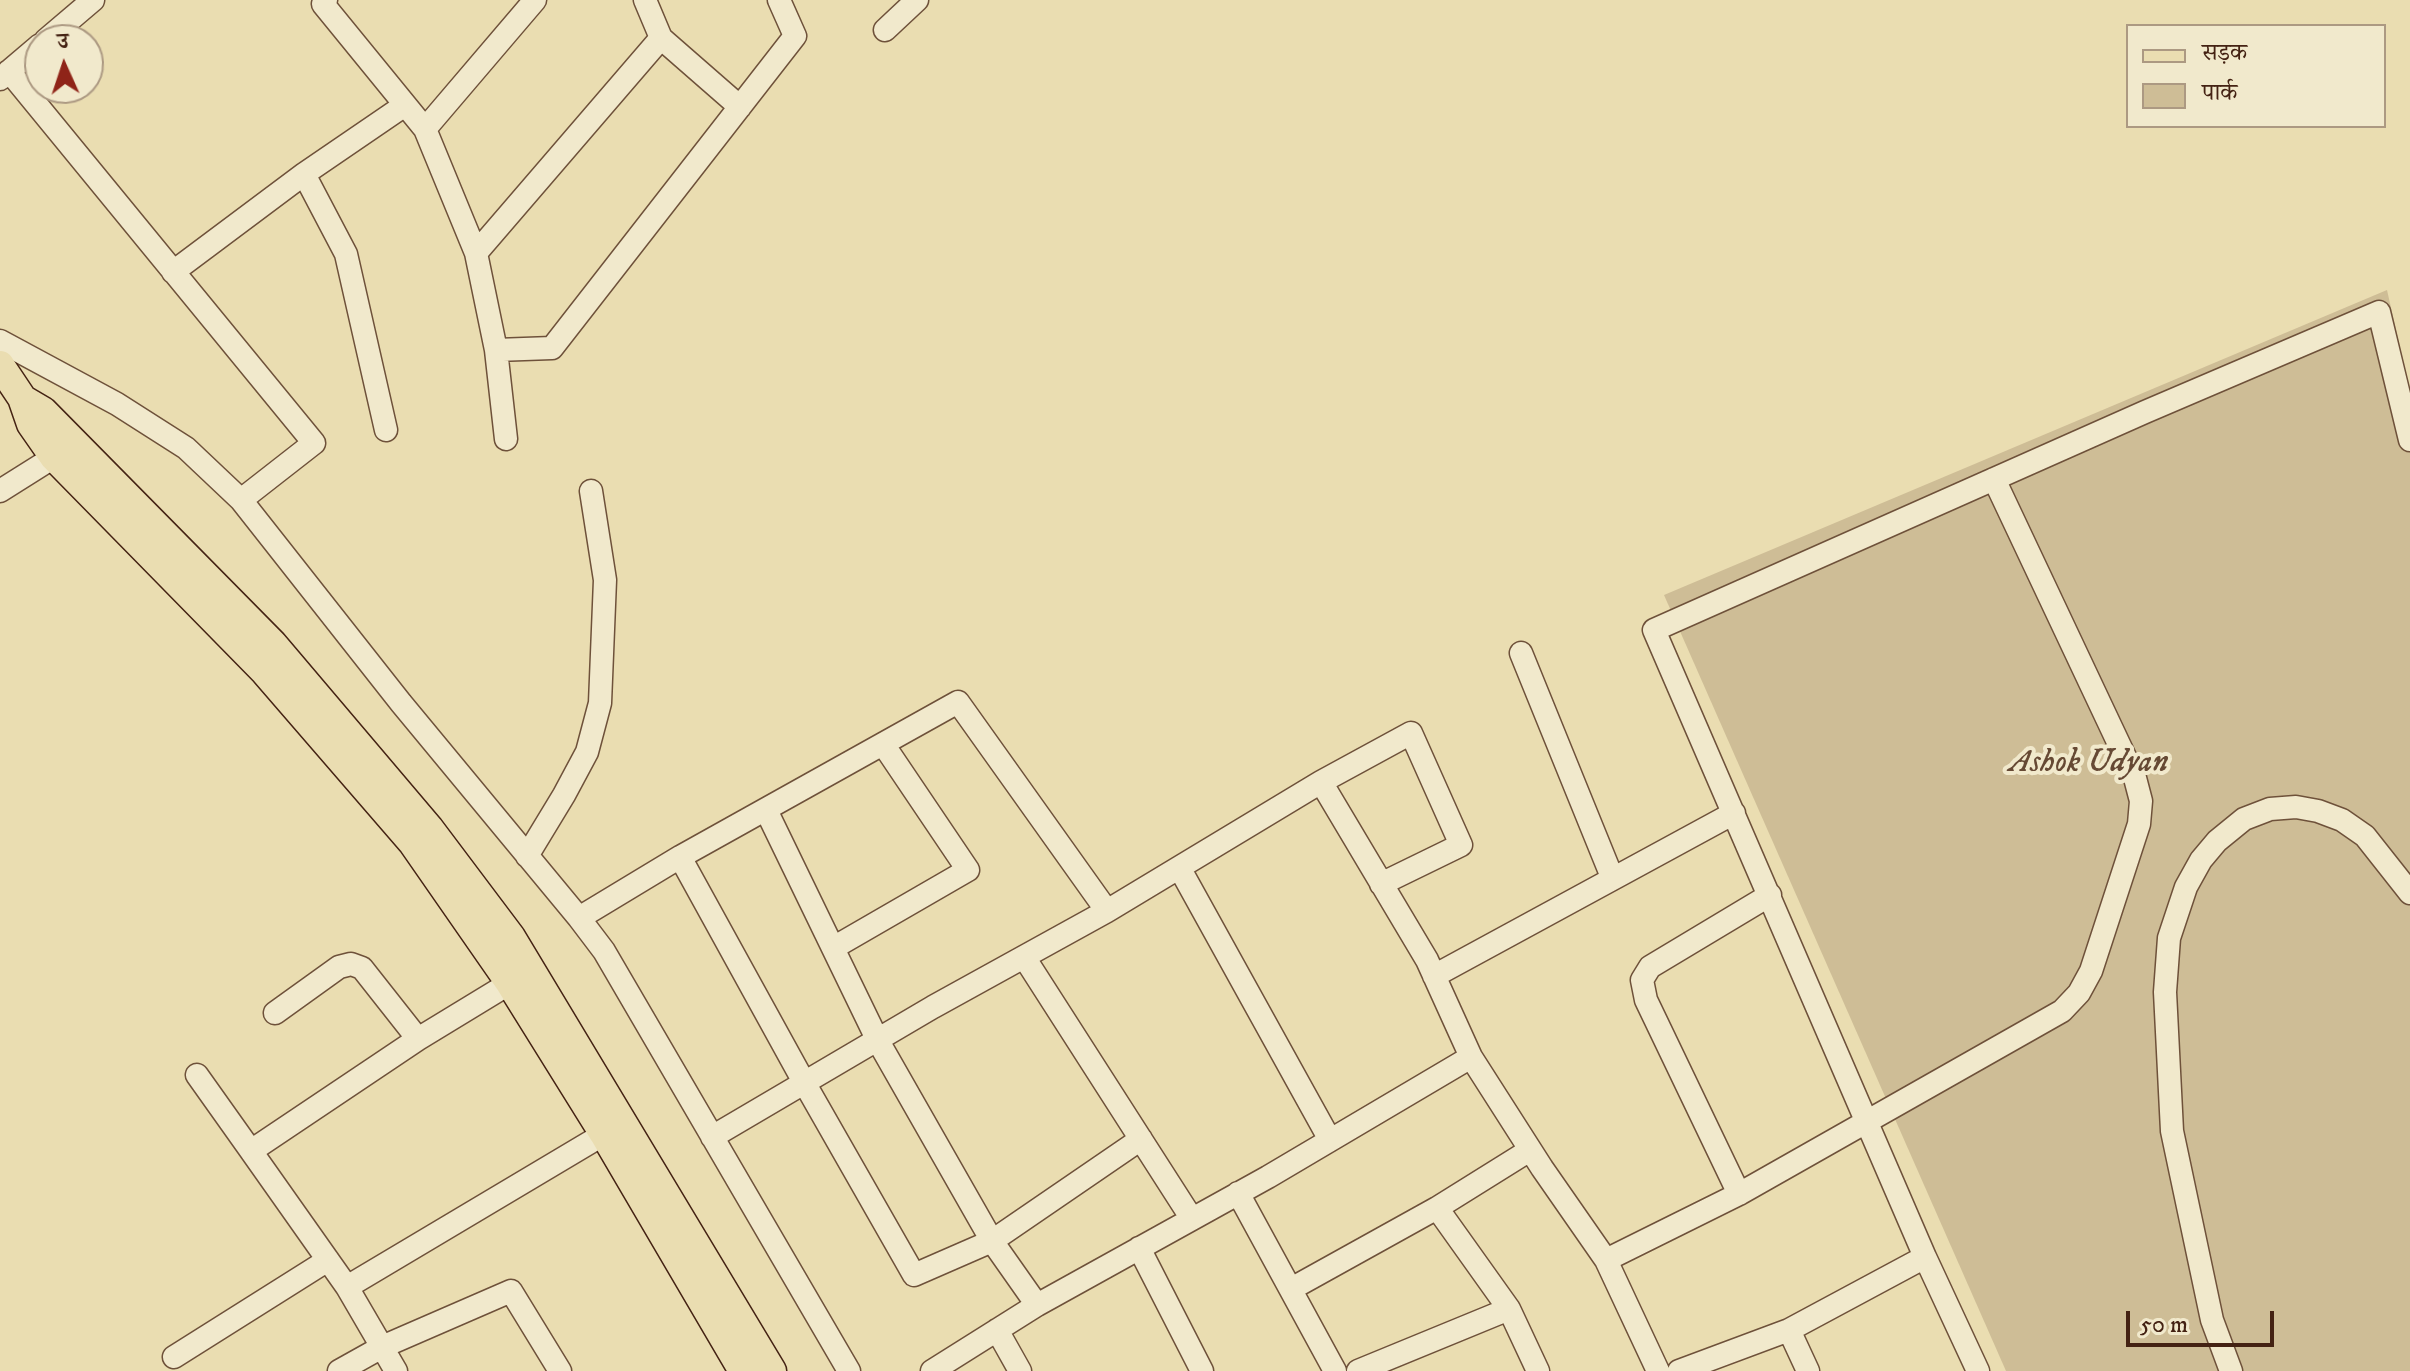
<!DOCTYPE html>
<meta charset="utf-8">
<style>
body{margin:0}
#map{position:relative;width:2410px;height:1371px;overflow:hidden;background:#eaddb1;font-family:"IM FELL DW Pica","Noto Serif Devanagari",serif}
canvas{display:block}
.legend{position:absolute;left:2126px;top:24px;width:260px;height:104px;box-sizing:border-box;background:#f1e9cc;border:2px solid #ac9982;margin:0;padding:10px 14px;list-style:none;font-size:24px;color:#442213}
.legend li{display:flex;align-items:center;gap:16px;height:40px}
.legend b{width:40px;border:2px solid #ac9982}
.north{position:absolute;left:24px;top:24px;width:80px;height:80px;box-sizing:border-box;background:#f1e9cc;border:2px solid #ac9982;border-radius:50%;rotate:357deg;font-size:22px;font-weight:700;line-height:32px;text-align:center;color:#442213}
.north::after{content:'';display:block;margin:auto;width:28px;height:36px;background:#8f2418;clip-path:polygon(50% 0,100% 100%,50% 72%,0 100%)}
.scale{position:absolute;left:2126px;top:1311px;width:148px;height:36px;box-sizing:border-box;border:4px solid #442213;border-top:0;padding-left:10px;font-size:24px;line-height:28px;white-space:nowrap;color:#442213;-webkit-text-stroke:6px #f1e9cc;paint-order:stroke}
</style>
<div id="map">
<canvas width="2410" height="1371"></canvas>
<ul class="legend">
<li><b style="height:10px;background:#eaddb1"></b>सड़क</li>
<li><b style="height:22px;background:#cebd96"></b>पार्क</li>
</ul>
<div class="north">उ</div>
<div class="scale">50 m</div>
</div>
<script>
const g = document.querySelector('canvas').getContext('2d');
g.lineJoin = 'round';
function fillPath(path, color) { g.fillStyle = color; g.fill(path, 'evenodd'); }
const poly = rows => new Path2D(rows.map(r => 'M' + r).join(''));
function strokePath(path, color, width, dash) { g.strokeStyle = color; g.lineWidth = width; g.lineCap = dash ? 'butt' : 'round'; g.setLineDash(dash || []); g.stroke(path); }
function label(font, color, halo, rows, align = 'center') {
  g.font = font + ' "IM FELL DW Pica",serif'; g.lineWidth = 8; g.setLineDash([]); g.textBaseline = 'middle'; g.strokeStyle = halo; g.fillStyle = color; for (const [text, x, y, turn = 0] of rows) {
    g.save(); g.translate(x, y); g.rotate((+turn || 0) * Math.PI / 180); g.textAlign = isNaN(turn) ? turn : align; if (halo) g.strokeText(text, 0, 0); g.fillText(text, 0, 0); g.restore();
  }
}
const green = poly([
 [2387,290,2410,392,2410,1371,2006,1371,1664,595]
]);
const minor = poly([
 [326,0,323,4,425,129,476,253,496,350,506,439],
 [645,0,661,38,740,107],
 [885,30,917,0],
 [46,40,93,0],
 [9,71,314,443,241,500],
 [0,79,40,45],
 [425,129,535,0],
 [304,174,346,254,386,430],
 [476,253,661,38],
 [173,272,304,174,405,105],
 [0,341,117,404,186,448,241,500,401,703,579,918,604,951,849,1371],
 [496,350,552,348,795,36,779,0],
 [0,491,54,457],
 [1521,653,1612,877],
 [1321,782,1411,733,1461,845,1381,884],
 [766,810,878,1041,992,1241,1141,1139],
 [527,856,564,795,587,752,600,703,605,580,591,491],
 [680,857,805,1084,914,1275,992,1241,1037,1305],
 [1180,869,1330,1140],
 [579,918,680,857,958,702,1107,911,1321,782,1427,960,1471,1057,1268,1177,1037,1305,932,1371],
 [833,948,968,870,883,744],
 [1024,957,1192,1219],
 [1434,976,1734,813],
 [275,1013,339,967,351,964,362,968,418,1039],
 [1471,1057,1542,1168,1606,1260,1658,1371],
 [197,1075,251,1151],
 [712,1137,933,1007,1107,911],
 [1238,1193,1335,1371],
 [1739,1194,1646,1000,1642,980,1650,967,1770,895],
 [1139,1248,1202,1371],
 [1925,1257,1978,1371],
 [1606,1260,1739,1194,2062,1011,2079,993,2091,971,2139,824,2141,801,2135,778,1994,479],
 [347,1287,604,1134],
 [1291,1289,1437,1208],
 [1509,1309,1437,1208,1530,1150],
 [997,1330,1020,1371],
 [174,1357,328,1260],
 [339,1371,382,1347,511,1291,560,1371],
 [396,1371,347,1287,251,1151,418,1039,510,983],
 [1358,1371,1509,1309,1538,1371],
 [1679,1371,1789,1330],
 [1808,1371,1789,1330,1925,1257,1654,630,2145,412,2379,312,2410,440],
 [2231,1371,2212,1320,2172,1131,2165,992,2169,938,2186,887,2201,860,2217,841,2244,819,2270,809,2296,807,2318,811,2342,820,2365,836,2410,893]
]);
const major = poly([
 [0,365,22,398,31,424,54,457,265,672,412,842,510,983,604,1134,743,1371],
 [26,401,43,411,273,644,429,828,511,937,772,1371]
]);
const parkNames = [
 ["Ashok Udyan",2089,764]
];
fillPath(green, '#cebd96');
strokePath(minor, '#6e513a', 25);
strokePath(major, '#442213', 31);
strokePath(minor, '#f1e9cc', 22);
strokePath(major, '#eaddb1', 28);
label('italic 32px', '#664934', '#f1e9cc', parkNames);
</script>
